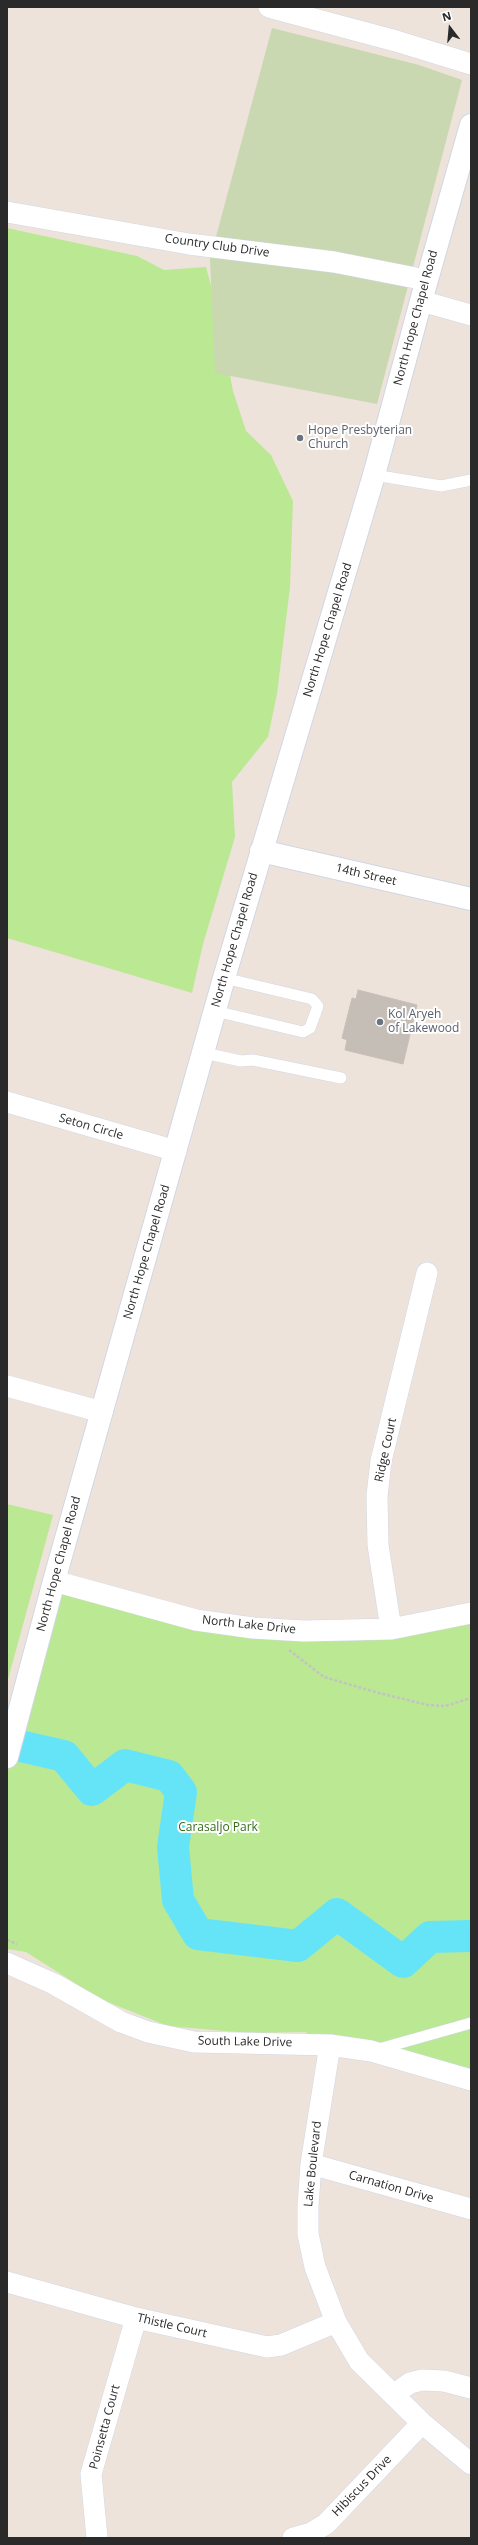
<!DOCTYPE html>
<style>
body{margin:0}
#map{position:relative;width:478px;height:2545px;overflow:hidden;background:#ede3db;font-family:"Open Sans",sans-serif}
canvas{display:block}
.frame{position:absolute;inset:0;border:8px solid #2a2a2a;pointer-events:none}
.north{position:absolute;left:430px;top:8px;width:40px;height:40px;-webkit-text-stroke:3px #fff;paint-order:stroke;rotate:344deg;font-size:11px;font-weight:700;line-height:16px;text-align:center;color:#2a2a2a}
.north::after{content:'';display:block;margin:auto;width:14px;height:18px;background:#2a2a2a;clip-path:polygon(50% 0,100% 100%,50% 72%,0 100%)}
</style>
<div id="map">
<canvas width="478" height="2545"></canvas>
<div class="frame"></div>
<div class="north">N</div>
</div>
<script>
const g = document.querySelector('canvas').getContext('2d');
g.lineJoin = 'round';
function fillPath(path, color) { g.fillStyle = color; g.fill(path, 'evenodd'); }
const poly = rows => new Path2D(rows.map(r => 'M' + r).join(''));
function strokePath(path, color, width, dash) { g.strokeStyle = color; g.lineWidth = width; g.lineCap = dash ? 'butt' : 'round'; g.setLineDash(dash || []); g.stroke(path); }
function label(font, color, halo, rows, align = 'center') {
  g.font = font + ' "Open Sans",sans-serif'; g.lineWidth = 4; g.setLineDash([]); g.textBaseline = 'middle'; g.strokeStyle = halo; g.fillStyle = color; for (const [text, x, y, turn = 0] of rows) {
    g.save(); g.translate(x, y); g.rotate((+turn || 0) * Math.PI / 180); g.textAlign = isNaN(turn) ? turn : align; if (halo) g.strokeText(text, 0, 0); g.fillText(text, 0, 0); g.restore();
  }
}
const green = poly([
 [7,228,137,256,164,270,206,267,219,315,233,391,246,431,271,455,293,501,290,587,277,694,268,737,232,782,235,837,203,944,192,993,7,938],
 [7,1504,53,1515,7,1683],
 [54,1581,253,1628,471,1613,471,2080,300,2043,307,2032,248,2033,168,2026,100,1999,26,1952,7,1949,7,1757]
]);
const cemetery = poly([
 [272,28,419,65,462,80,377,404,215,373,210,259]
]);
const river = poly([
 [7,1743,64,1756,92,1790,125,1765,169,1776,181,1792,173,1847,178,1900,198,1934,298,1946,337,1914,403,1962,430,1937,471,1936]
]);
const building = poly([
 [358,990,417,1005,403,1064,345,1050,347,1040,342,1038,352,998,356,999,358,990]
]);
const path = poly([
 [289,1650,324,1677,379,1693,428,1705,445,1706,471,1698],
 [7,1940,17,1944]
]);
const lane = poly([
 [374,475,441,486,471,480],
 [215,1011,303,1032,310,1028,318,1006,312,999,224,978],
 [204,1053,241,1061,253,1060,341,1078],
 [379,2049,471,2023]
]);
const street = poly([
 [269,7,396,41,471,64],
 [7,212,189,244,334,262,426,280],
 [421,301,471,315],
 [7,1102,176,1151],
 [7,1386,102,1412],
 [54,1581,196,1620,253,1628,304,1631,391,1629,471,1613],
 [391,1629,378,1545,377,1496,381,1461,427,1273],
 [7,1963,54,1984,121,2022,148,2032,194,2042,330,2045,371,2051,471,2080],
 [330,2045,311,2164,308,2206,308,2234,315,2267,336,2322,359,2361,422,2423,471,2464],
 [311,2164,471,2209],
 [7,2282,136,2318,267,2347,281,2345,336,2322],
 [393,2395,410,2383,422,2380,444,2381,471,2388],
 [97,2538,91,2474,136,2318],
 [293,2538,311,2533,326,2524,422,2423]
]);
const secondary = poly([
 [261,851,471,899],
 [7,1757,54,1581,224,978,374,475,421,301,471,125]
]);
const markers = [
 [300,438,4,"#6b7280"],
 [380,1022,4,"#6b7280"]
];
const streetNames = [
 ["Country Club Drive",217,246,8],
 ["North Hope Chapel Road",416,318,-75],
 ["North Hope Chapel Road",328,630,-73],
 ["14th Street",366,875,13],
 ["North Hope Chapel Road",235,940,-74],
 ["Seton Circle",91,1127,16],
 ["North Hope Chapel Road",147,1252,-74],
 ["Ridge Court",386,1450,-78],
 ["North Hope Chapel Road",59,1564,-75],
 ["North Lake Drive",249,1625,6],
 ["South Lake Drive",245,2042,1],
 ["Lake Boulevard",313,2164,-84],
 ["Carnation Drive",391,2187,16],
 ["Thistle Court",172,2326,13],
 ["Poinsetta Court",105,2427,-75],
 ["Hibiscus Drive",362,2486,-46]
];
const worshipNames = [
 ["Hope Presbyterian",308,431],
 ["Church",308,445],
 ["Kol Aryeh",388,1015],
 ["of Lakewood",388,1029]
];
const parkNames = [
 ["Carasaljo Park",218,1828]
];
fillPath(green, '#bbe893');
fillPath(cemetery, '#c9d8b1');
strokePath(river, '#66e4f7', 32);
fillPath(building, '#c5beb7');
strokePath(building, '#c9bfb5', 1);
strokePath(lane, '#d0d7e4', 12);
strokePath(street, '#d0d7e4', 22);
strokePath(secondary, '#d0d7e4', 24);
strokePath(path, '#c3c3c3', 2.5, [3, 2]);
strokePath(lane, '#fff', 11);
strokePath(street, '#fff', 21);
strokePath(secondary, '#fff', 22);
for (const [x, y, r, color] of markers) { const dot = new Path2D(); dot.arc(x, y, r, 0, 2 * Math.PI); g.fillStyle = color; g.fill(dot); strokePath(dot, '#fff', 1.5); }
label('12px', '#2a2a2a', '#fff', streetNames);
label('12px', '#5b616d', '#fff', worshipNames, 'left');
label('12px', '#326d15', '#fff', parkNames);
</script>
